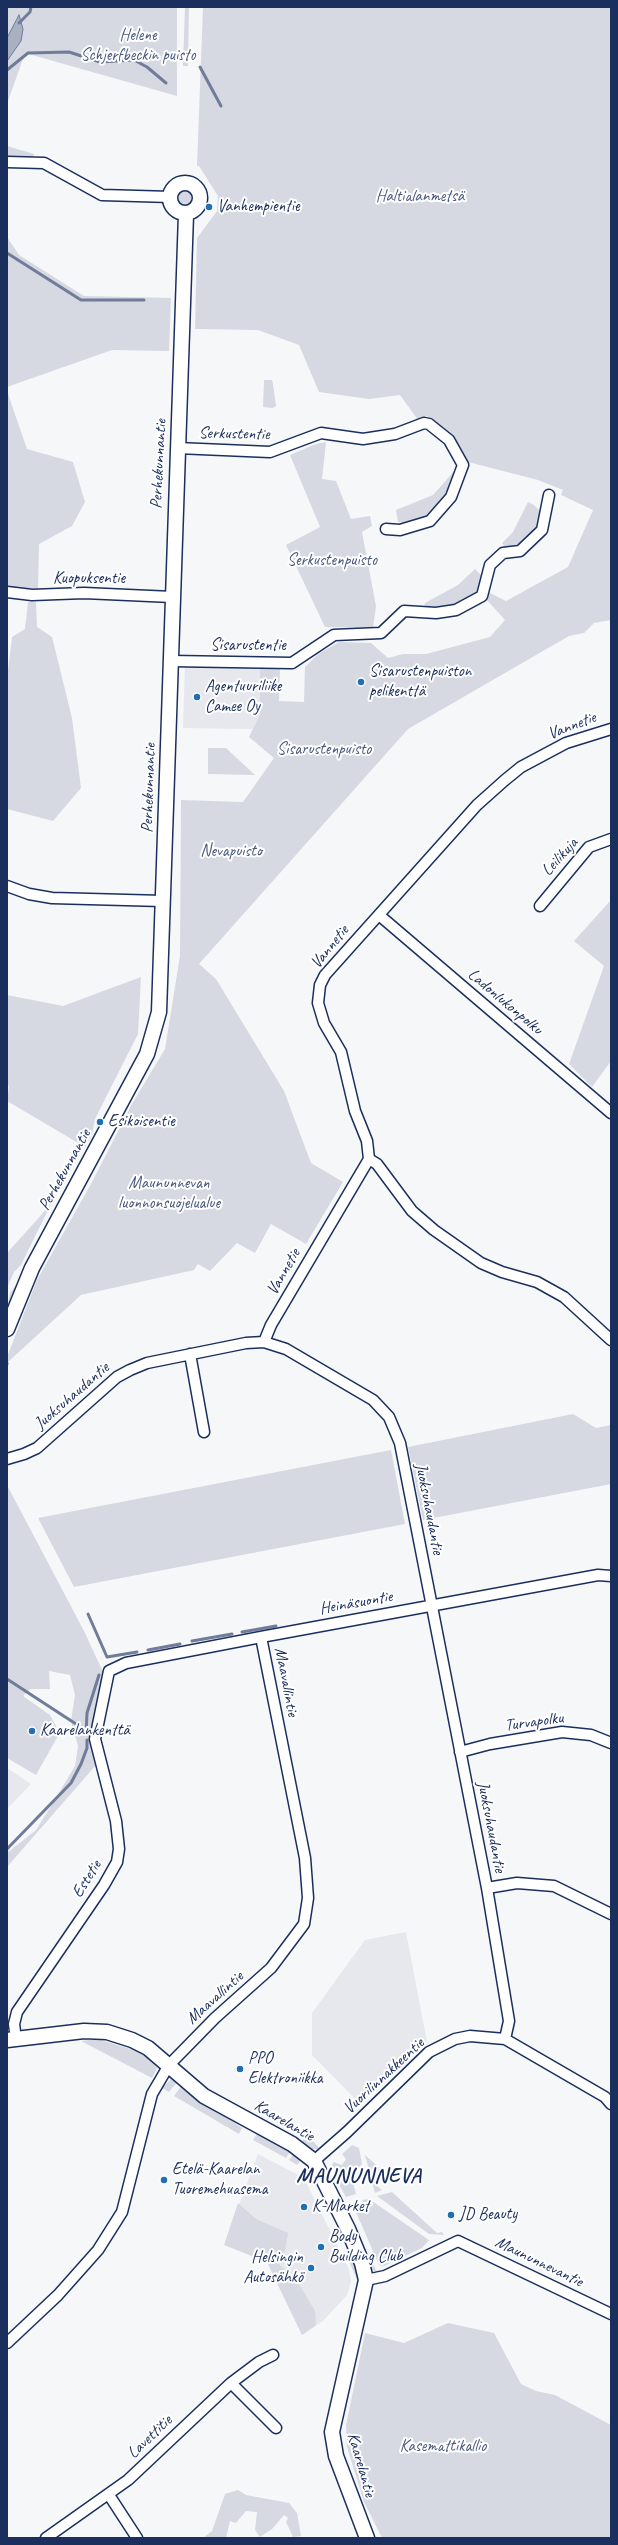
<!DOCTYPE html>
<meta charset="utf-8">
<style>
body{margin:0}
#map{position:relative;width:618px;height:2545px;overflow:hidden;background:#f6f7f9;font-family:Caveat,sans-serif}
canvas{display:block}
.frame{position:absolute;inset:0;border:8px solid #1b2f5e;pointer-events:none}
</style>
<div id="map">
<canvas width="618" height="2545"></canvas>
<div class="frame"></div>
</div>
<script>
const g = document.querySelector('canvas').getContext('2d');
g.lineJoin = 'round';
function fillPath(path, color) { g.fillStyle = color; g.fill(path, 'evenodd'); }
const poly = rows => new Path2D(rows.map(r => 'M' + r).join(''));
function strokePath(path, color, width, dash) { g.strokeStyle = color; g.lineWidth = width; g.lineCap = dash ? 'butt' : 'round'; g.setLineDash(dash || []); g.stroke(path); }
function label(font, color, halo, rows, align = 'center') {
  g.font = font + ' Caveat,sans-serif'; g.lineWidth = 4; g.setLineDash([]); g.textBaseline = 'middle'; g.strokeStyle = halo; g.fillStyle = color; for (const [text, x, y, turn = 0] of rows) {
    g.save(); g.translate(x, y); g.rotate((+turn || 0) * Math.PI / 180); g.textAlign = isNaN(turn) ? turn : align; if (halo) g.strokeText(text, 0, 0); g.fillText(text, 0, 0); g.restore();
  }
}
const built = poly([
 [185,666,260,667,260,714,253,729,183,728],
 [7,1768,31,1784,7,1809],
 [406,1932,427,2042,360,2104,312,2055,312,2013,365,1940],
 [258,2154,304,2178,349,2269,351,2282,347,2295,323,2321,302,2335,267,2262,224,2245]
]);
const green = poly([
 [7,7,177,7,177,96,25,53,7,104],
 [185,7,189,7,188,66,183,66],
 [203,7,611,7,611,620,594,623,584,633,569,636,408,729,199,964,216,979,284,1091,311,1163,343,1182,306,1244,271,1224,255,1253,237,1243,210,1271,198,1264,194,1270,81,1295,8,1362,7,1386,7,1357,37,1280,91,1184,132,1104,165,1049,180,956,181,800,243,802,274,758,249,737,260,714,260,667,280,668,279,701,304,702,305,667,318,654,339,642,371,643,388,658,403,654,426,654,490,637,505,620,486,599,488,592,506,601,568,567,593,510,561,495,563,490,538,480,468,462,452,436,427,416,418,420,400,395,369,399,319,392,299,345,258,330,195,329,197,238,217,211,218,196,199,166,197,166],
 [7,146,34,154,33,160,7,160],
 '177 197a9 9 0 1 1 18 0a9 9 0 1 1-18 0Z',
 [7,237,19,255,84,296,171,298,169,351,112,350,7,387],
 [264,380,272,380,273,384,276,406,273,408,263,407],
 [7,391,27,449,73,462,85,502,72,526,39,544,38,589,7,587],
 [326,442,322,479,336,481,351,519,370,516,372,526,362,532,376,606,373,628,325,627,286,545,320,527,290,455,316,444],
 [456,469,452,487,430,515,409,524,398,522,396,510,433,495],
 [528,502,534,505,541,512,539,525,516,547,506,548,502,543,513,532],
 [475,569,482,576,478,592,453,606,424,607,425,603,458,585],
 [28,602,36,602,37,627,52,637,72,718,81,788,53,821,7,809,7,679,12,637,25,629],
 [208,748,226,748,255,775,208,774],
 [611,900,611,1061,592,1087,569,1064,604,966,574,941],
 [141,977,138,1034,95,1119,92,1135,85,1147,7,1101,9,1086,7,1085,7,995,63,1006],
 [51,1204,21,1265,14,1272,7,1288,7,1253],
 [22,1277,7,1311,10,1293],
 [573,1414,596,1428,611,1425,611,1484,423,1520,408,1447],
 [391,1450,405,1524,74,1587,38,1518],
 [7,1485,84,1631,103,1672,91,1732,96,1765,7,1867,7,1853,36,1830,53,1803,75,1766,78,1746,71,1721,75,1695,70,1675,49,1671,50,1689,30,1689,23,1696,50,1715,56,1726,58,1736,36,1775,7,1758],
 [98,2039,143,2053,157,2068,152,2078,81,2041],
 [171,2079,178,2081,169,2092,162,2088],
 [182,2085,242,2128,239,2134,174,2096],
 [257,2134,275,2140,292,2149,286,2158,253,2140],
 [305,2138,314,2142,320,2149,309,2149,301,2142],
 [352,2145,359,2148,362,2164,351,2175,332,2168,333,2162,342,2165,346,2159,342,2154],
 [295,2152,301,2160,297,2165,289,2160],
 [365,2155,382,2170,375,2181,377,2186,382,2190,375,2193],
 [340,2177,353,2182,356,2194,346,2197,337,2181],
 [392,2192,437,2233,442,2232,444,2235,429,2234,377,2196],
 [369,2199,429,2240,422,2248,384,2266,379,2265,356,2212,366,2207,362,2200],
 [238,2203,256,2219,288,2233,285,2251,275,2257,278,2263,300,2286,315,2311,316,2325,302,2335,267,2262,224,2245],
 [355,2227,377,2272,371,2269,352,2229],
 [346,2255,352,2255,360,2278,357,2279],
 [448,2323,494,2333,521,2384,536,2391,555,2395,611,2425,611,2538,382,2538,364,2502,347,2447,346,2425,365,2333,404,2343],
 [238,2490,246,2495,289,2503,297,2513,301,2536,293,2537,286,2522,288,2518,284,2515,272,2529,260,2537,255,2530,257,2512,246,2511,236,2523,230,2521,226,2538,203,2538,212,2531,225,2494]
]);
const water = poly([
 [19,15,23,29,21,41,7,61,7,38,19,15]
]);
const stream = poly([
 [19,23,30,12,31,7],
 [200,67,221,106],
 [7,70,28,53,69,52,100,62,134,60,147,67,166,83],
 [7,253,81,300,144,300],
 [7,1364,7,1363],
 [88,1614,107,1657,137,1652],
 [242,1632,276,1626],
 [192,1641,232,1634],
 [148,1650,180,1644],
 [7,1679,76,1724],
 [86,1734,87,1713,99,1675],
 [7,1849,71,1783,81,1764,87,1748,87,1740]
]);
const street = poly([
 [7,162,44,163,102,195,171,197],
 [177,448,270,452,321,433,363,439,395,434,424,423,429,424,449,440,463,465,451,497,430,521,400,530,386,529],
 [7,592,32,595,84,593,172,597],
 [171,661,292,663,334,635,381,633,404,611,436,613,456,610,482,596,490,565,503,553,520,551,542,530,549,495],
 [7,886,29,894,52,898,163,901],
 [540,906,589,847,611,839],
 [379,915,611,1113],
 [369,1159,377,1164,412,1211,434,1230,481,1263,502,1272,537,1282,564,1297,611,1340],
 [264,1342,271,1325,369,1159,367,1141,355,1111,341,1052,324,1023,318,1003,320,985,325,975,477,805,505,780,521,767,566,743,611,729],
 [190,1354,204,1432],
 [7,1459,24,1454,37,1448,117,1377,130,1370,147,1363,246,1343,264,1342,286,1349,373,1400,389,1417,400,1443,487,1888,509,2021,505,2039],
 [460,1752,490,1744,562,1732,591,1735,611,1743],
 [487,1888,517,1883,554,1886,611,1914],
 [16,2039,14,2024,17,2012,104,1885,117,1862,119,1849,116,1821,95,1739,109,1671,126,1663,261,1637,598,1575,611,1576],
 [314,2161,347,2132,429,2052,455,2039,470,2036,505,2039,605,2097,611,2104],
 [366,2280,385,2276,458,2241,611,2314],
 [7,2343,58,2295,98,2250,122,2212,152,2094,169,2065,215,2018,271,1968,304,1924,308,1898,305,1858,261,1637],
 [231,2383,276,2428],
 [109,2495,137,2538],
 [46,2538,128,2480,231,2383,259,2362,273,2355]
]);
const secondary = poly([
 '170 198a15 15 0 1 1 30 0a15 15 0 1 1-30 0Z',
 [7,1329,32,1268,147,1054,159,1012,186,214],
 [7,2040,84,2031,107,2032,132,2040,148,2048,204,2096,292,2144,314,2161,348,2229,362,2263,366,2280,332,2432,336,2456,367,2538]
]);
const markers = [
 [209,207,4,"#1f6fb2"],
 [361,682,4,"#1f6fb2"],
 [197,697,4,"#1f6fb2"],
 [100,1122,4,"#1f6fb2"],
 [32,1731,4,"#1f6fb2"],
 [240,2069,4,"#1f6fb2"],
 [164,2180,4,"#1f6fb2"],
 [304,2207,4,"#1f6fb2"],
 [451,2215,4,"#1f6fb2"],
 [321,2247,4,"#1f6fb2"],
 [311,2268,4,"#1f6fb2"]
];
const parkNames = [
 ["Helene",138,36],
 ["Schjerfbeckin puisto",138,56],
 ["Haltialanmetsä",420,197],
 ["Serkustenpuisto",332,561],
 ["Sisarustenpuisto",324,750],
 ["Nevapuisto",231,852],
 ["Maununnevan",169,1184],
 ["luonnonsuojelualue",169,1204],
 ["Kasemattikallio",443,2447]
];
const poiNames = [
 ["Vanhempientie",217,207],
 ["Sisarustenpuiston",369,672],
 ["pelikenttä",369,692],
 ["Agentuuriliike",205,687],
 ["Camee Oy",205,707],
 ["Esikoisentie",108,1122],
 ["Kaarelankenttä",40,1731],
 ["PPO",248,2059],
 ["Elektroniikka",248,2079],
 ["Etelä-Kaarelan",172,2170],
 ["Tuoremehuasema",172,2190],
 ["K-Market",312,2207],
 ["JD Beauty",459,2215],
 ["Body",329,2237],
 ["Building Club",329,2257],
 ["Helsingin",303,2258,"right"],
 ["Autosähkö",303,2278,"right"]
];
const streetNames = [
 ["Serkustentie",234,434,1],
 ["Perhekunnantie",159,464,-87],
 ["Kuopuksentie",89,579],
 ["Sisarustentie",248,646],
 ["Vannetie",572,726,-21],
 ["Perhekunnantie",149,788,-88],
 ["Leilikuja",560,857,-48],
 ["Vannetie",330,947,-51],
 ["Ladonlukonpolku",505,1002,40],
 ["Perhekunnantie",65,1170,-61],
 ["Vannetie",284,1272,-60],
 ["Juoksuhaudantie",72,1396,-41],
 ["Juoksuhaudantie",429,1509,79],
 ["Heinäsuontie",356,1603,-10],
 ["Maavallintie",286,1682,79],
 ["Turvapolku",534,1722,-8],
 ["Juoksuhaudantie",491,1827,79],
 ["Estetie",87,1879,-58],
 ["Maavallintie",215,1998,-42],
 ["Vuorilinnakkeentie",384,2076,-43],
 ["Kaarelantie",284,2121,30],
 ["Maununnevantie",539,2262,26],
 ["Lavettitie",150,2437,-44],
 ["Kaarelantie",361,2465,74]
];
const districtNames = [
 ["MAUNUNNEVA",359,2176]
];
fillPath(built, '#e6e8ee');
fillPath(green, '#d6d9e2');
fillPath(water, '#a9b0c1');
strokePath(water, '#707c99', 1);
strokePath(stream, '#707c99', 3);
strokePath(street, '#1b2f5e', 13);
strokePath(secondary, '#1b2f5e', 17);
strokePath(street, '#fff', 10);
strokePath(secondary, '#fff', 14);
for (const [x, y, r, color] of markers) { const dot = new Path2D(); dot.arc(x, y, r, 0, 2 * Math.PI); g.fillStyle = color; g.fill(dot); strokePath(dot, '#fff', 1.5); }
label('17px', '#4a5a7f', '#fff', parkNames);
label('17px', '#1b2f5e', '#fff', poiNames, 'left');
label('17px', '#1b2f5e', '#fff', streetNames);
g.letterSpacing = '1px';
label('bold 21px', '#1b2f5e', '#fff', districtNames);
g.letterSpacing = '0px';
</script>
